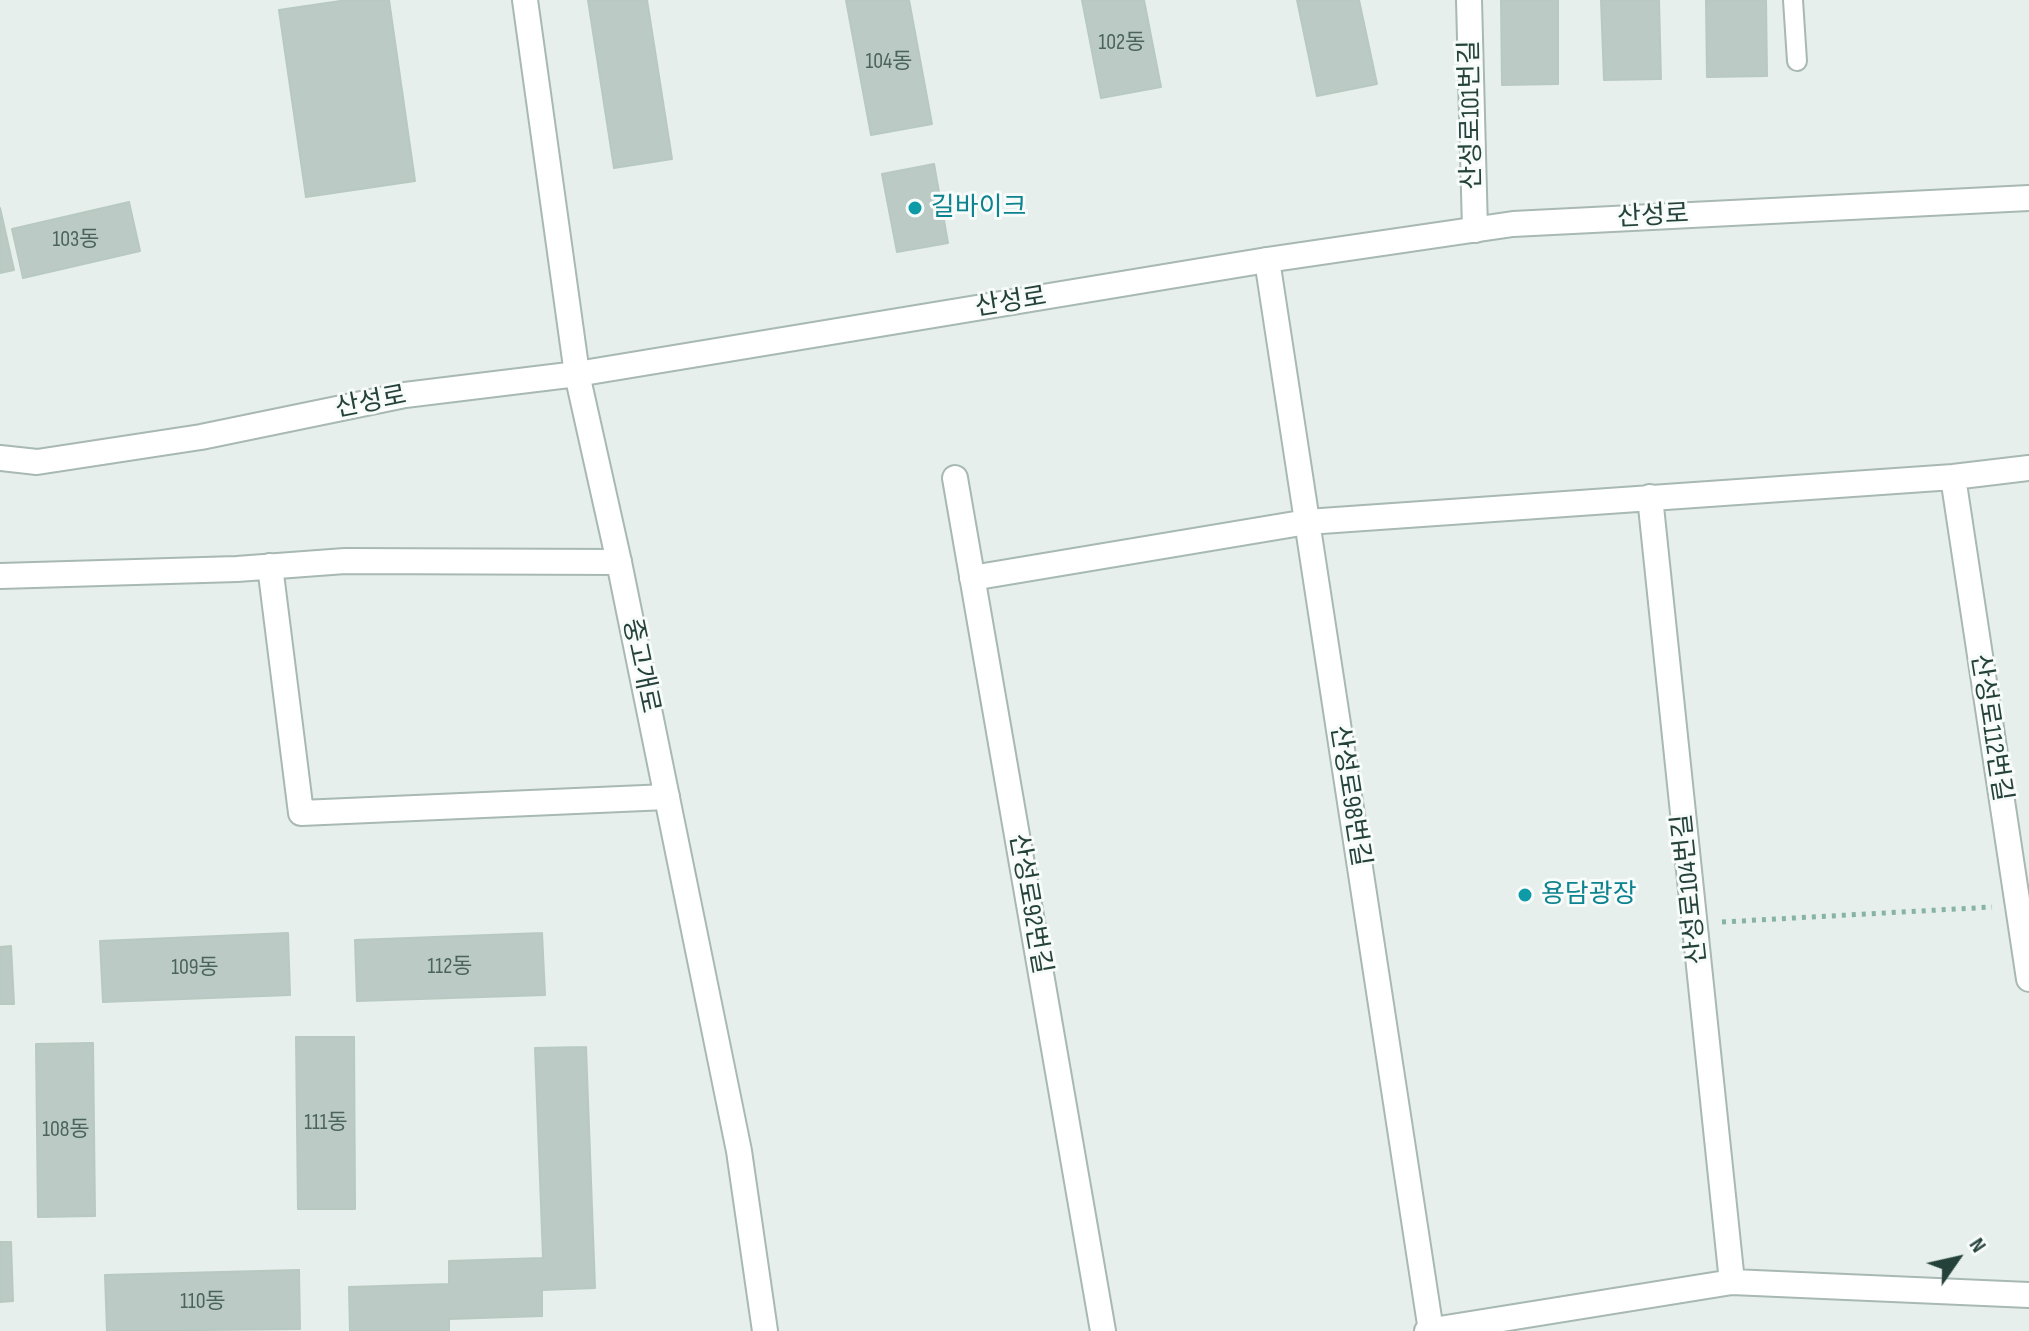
<!DOCTYPE html>
<meta charset="utf-8">
<style>
body{margin:0}
#map{position:relative;width:2029px;height:1331px;overflow:hidden;background:#e6efeb;font-family:"Sofia Sans Condensed",sans-serif}
canvas{display:block}
.north{position:absolute;left:1917px;top:1219px;width:80px;height:80px;-webkit-text-stroke:6px #f7fbf9;paint-order:stroke;rotate:56deg;font-size:22px;font-weight:700;line-height:32px;text-align:center;color:#24423a}
.north::after{content:'';display:block;margin:auto;width:28px;height:36px;background:#24423a;clip-path:polygon(50% 0,100% 100%,50% 72%,0 100%)}
</style>
<div id="map">
<canvas width="2029" height="1331"></canvas>
<div class="north">N</div>
</div>
<script>
const g = document.querySelector('canvas').getContext('2d');
g.lineJoin = 'round';
function fillPath(path, color) { g.fillStyle = color; g.fill(path, 'evenodd'); }
const poly = rows => new Path2D(rows.map(r => 'M' + r).join(''));
function strokePath(path, color, width, dash) { g.strokeStyle = color; g.lineWidth = width; g.lineCap = dash ? 'butt' : 'round'; g.setLineDash(dash || []); g.stroke(path); }
function label(font, color, halo, rows, align = 'center') {
  g.font = font + ' "Sofia Sans Condensed","Noto Sans KR",sans-serif'; g.lineWidth = 6; g.setLineDash([]); g.textBaseline = 'middle'; g.strokeStyle = halo; g.fillStyle = color; for (const [text, x, y, turn = 0] of rows) {
    g.save(); g.translate(x, y); g.rotate((+turn || 0) * Math.PI / 180); g.textAlign = isNaN(turn) ? turn : align; if (halo) g.strokeText(text, 0, 0); g.fillText(text, 0, 0); g.restore();
  }
}
const building = poly([
 [347,0,389,0,415,181,306,197,279,10,347,0],
 [588,0,647,0,672,159,614,168,588,0],
 [846,0,909,0,932,124,871,135,846,0],
 [1082,0,1144,0,1161,87,1101,98,1082,0],
 [1297,0,1359,0,1377,84,1317,96,1297,0],
 [1501,0,1558,0,1558,84,1502,85,1501,0],
 [1601,0,1659,0,1661,79,1604,80,1601,0],
 [1706,0,1766,0,1767,76,1707,77,1706,0],
 [934,164,948,243,897,252,882,174,934,164],
 [129,202,140,251,23,278,12,229,129,202],
 [0,208,14,270,0,273,0,208],
 [288,933,290,995,103,1002,100,941,288,933],
 [542,933,545,995,357,1001,355,940,542,933],
 [11,946,14,1004,0,1004,0,947,11,946],
 [296,1037,354,1037,355,1209,298,1209,296,1037],
 [93,1043,95,1216,38,1217,36,1044,93,1043],
 [586,1047,595,1288,542,1290,542,1316,449,1319,449,1331,350,1331,349,1287,449,1284,449,1261,543,1258,535,1048,586,1047],
 [0,1242,11,1242,13,1301,0,1302,0,1242],
 [299,1270,300,1329,107,1331,105,1275,299,1270]
]);
const path = poly([
 [1722,922,1992,907]
]);
const service = poly([
 [1793,0,1797,61]
]);
const minor = poly([
 [525,0,577,374],
 [1469,0,1475,230],
 [1267,260,1431,1331],
 [1953,477,2029,979],
 [955,478,1103,1331],
 [1650,497,1732,1282],
 [270,566,301,813,667,797],
 [0,576,237,569,345,561,619,562],
 [972,578,1307,522,1953,477,2029,468],
 [1427,1331,1732,1282,2029,1295]
]);
const tertiary = poly([
 [577,374,619,562,739,1151,765,1331],
 [0,458,37,462,201,437,405,395,577,374,1267,260,1513,224,2029,198]
]);
const markers = [
 [915,208,8,"#0f9aa8"],
 [1525,895,8,"#0f9aa8"]
];
const numberNames = [
 ["102동",1122,43],
 ["104동",889,62],
 ["103동",76,240],
 ["112동",450,967],
 ["109동",195,968],
 ["111동",326,1123],
 ["108동",66,1130],
 ["110동",203,1302]
];
const streetNames = [
 ["산성로101번길",1472,115,-91],
 ["산성로",1653,217,-3],
 ["산성로",1011,303,-9],
 ["산성로",371,403,-11],
 ["중고개로",640,666,78],
 ["산성로112번길",1990,728,81],
 ["산성로98번길",1349,796,81],
 ["산성로104번길",1691,889,-96],
 ["산성로92번길",1029,904,80]
];
const cultureNames = [
 ["길바이크",931,208],
 ["용담광장",1541,895]
];
fillPath(building, '#bbcac4');
strokePath(building, '#b8c9c2', 2);
strokePath(service, '#a8b8b2', 22);
strokePath(minor, '#a8b8b2', 28);
strokePath(tertiary, '#a8b8b2', 28);
strokePath(path, '#86b3a5', 5, [4, 6]);
strokePath(service, '#fff', 18);
strokePath(minor, '#fff', 24);
strokePath(tertiary, '#fff', 24);
for (const [x, y, r, color] of markers) { const dot = new Path2D(); dot.arc(x, y, r, 0, 2 * Math.PI); g.fillStyle = color; g.fill(dot); strokePath(dot, '#f7fbf9', 3); }
label('22px', '#4a645c', null, numberNames);
label('26px', '#24423a', '#f7fbf9', streetNames);
label('26px', '#0d838f', '#f7fbf9', cultureNames, 'left');
</script>
